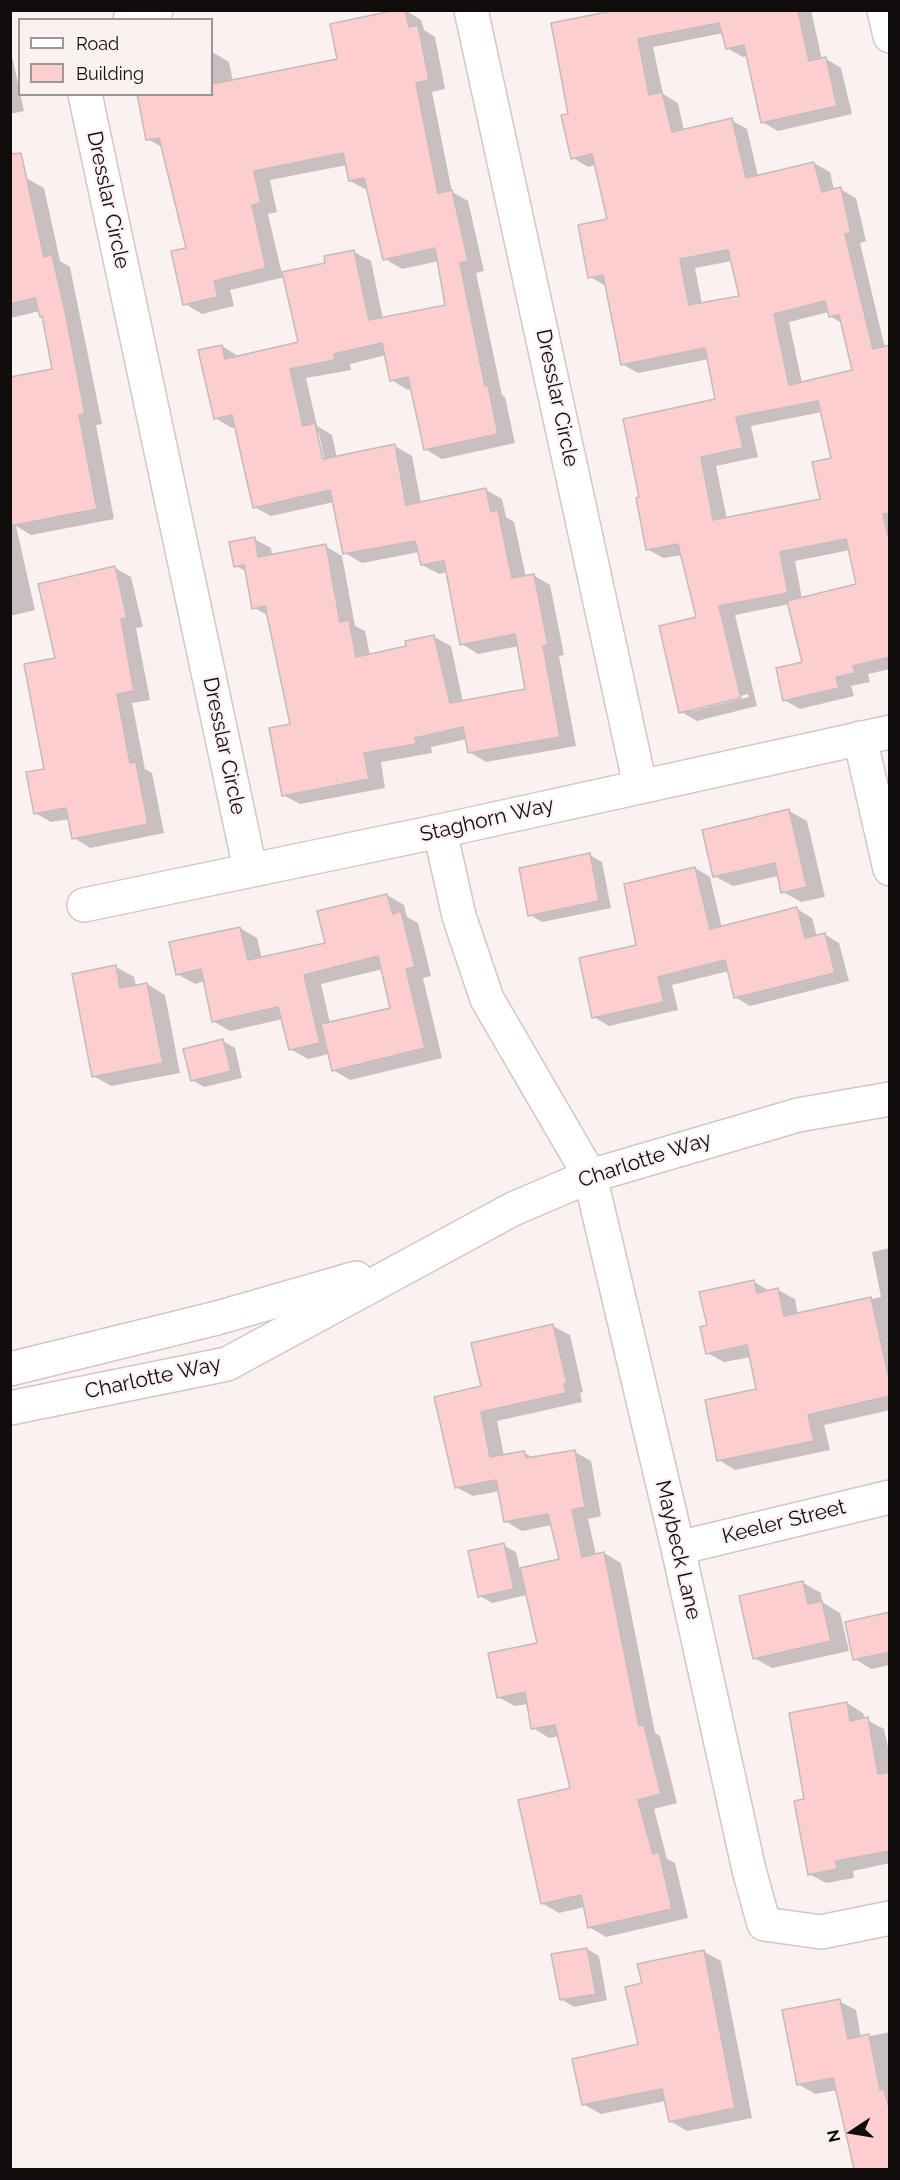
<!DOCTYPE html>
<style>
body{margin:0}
#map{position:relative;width:900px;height:2180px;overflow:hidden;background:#fbf1f1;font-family:Raleway,sans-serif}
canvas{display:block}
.frame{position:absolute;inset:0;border:12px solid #110d0d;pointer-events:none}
.legend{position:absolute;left:18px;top:18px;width:195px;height:78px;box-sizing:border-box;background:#fbf1f1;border:2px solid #9d9696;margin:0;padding:8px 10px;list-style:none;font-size:18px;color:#110d0d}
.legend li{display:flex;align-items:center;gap:12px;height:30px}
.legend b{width:30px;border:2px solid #9d9696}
.north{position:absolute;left:822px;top:2102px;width:60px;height:60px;-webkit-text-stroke:4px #fbf1f1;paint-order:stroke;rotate:258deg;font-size:16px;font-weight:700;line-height:24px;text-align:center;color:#110d0d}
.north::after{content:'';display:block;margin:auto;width:21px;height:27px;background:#110d0d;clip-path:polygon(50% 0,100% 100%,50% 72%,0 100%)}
</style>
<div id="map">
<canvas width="900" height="2180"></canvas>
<div class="frame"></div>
<ul class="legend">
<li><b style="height:8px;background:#fff"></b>Road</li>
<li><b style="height:16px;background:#fccecf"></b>Building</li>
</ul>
<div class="north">N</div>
</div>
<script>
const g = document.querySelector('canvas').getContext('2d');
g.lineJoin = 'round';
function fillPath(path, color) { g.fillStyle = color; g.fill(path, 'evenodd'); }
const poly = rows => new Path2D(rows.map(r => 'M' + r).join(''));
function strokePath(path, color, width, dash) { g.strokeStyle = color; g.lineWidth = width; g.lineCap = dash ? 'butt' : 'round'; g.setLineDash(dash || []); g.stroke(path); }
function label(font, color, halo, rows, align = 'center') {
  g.font = font + ' Raleway,sans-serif'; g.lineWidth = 4.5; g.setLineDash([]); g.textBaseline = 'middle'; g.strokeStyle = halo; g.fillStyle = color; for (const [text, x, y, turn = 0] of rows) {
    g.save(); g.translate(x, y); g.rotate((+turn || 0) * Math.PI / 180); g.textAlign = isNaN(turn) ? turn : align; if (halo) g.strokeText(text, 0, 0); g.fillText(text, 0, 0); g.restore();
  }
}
const shadow = poly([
 [405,10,421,20,424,30,435,37,445,89,432,92,452,192,468,201,484,271,476,273,502,395,505,397,515,443,442,459,425,449,412,389,408,390,391,380,386,355,350,364,351,370,306,378,317,426,332,435,337,458,395,446,412,456,421,503,486,490,502,499,506,517,514,522,526,577,533,575,550,585,564,655,559,656,576,746,486,762,469,752,467,739,431,747,432,753,381,762,385,788,300,804,283,795,291,726,269,616,254,608,247,572,236,566,254,539,271,548,272,556,325,546,342,556,355,626,365,631,370,655,408,647,434,637,451,646,463,702,527,690,519,646,478,654,462,644,447,572,439,574,422,565,419,552,362,563,345,553,334,502,271,516,254,507,236,427,232,428,215,418,222,346,238,356,299,343,285,277,230,290,234,306,202,314,185,304,187,249,163,148,148,139,212,94,212,52,229,62,233,81,339,60],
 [347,165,350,181,367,190,385,259,402,269,439,261,447,306,383,319,371,261,354,252,327,264,282,274,268,214,277,212,270,180],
 [315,430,319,434,326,466,323,466],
 [625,10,811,10,822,60,826,59,841,68,852,114,778,131,762,122,748,56,743,57,727,48,723,33,653,47,663,94,678,103,684,131,731,120,747,129,758,176,814,163,830,172,834,190,840,189,856,198,866,241,860,243,885,348,890,347,890,669,868,674,870,682,851,686,854,696,800,709,784,700,804,663,790,604,735,615,757,706,697,721,681,712,698,618,682,555,663,558,647,549,717,401,709,359,638,373,622,364,606,286,590,277,609,220,596,165,588,167,573,158,570,115],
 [732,261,741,297,702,304,695,268],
 [829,312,830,316,843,324,854,371,802,383,789,322],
 [822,412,833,459,821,500,727,519,716,466,758,457,751,426],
 [850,550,858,585,802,599,795,561],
 [748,694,749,697,692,711,692,708],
 [10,47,24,111,10,114],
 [10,161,26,178,44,188,60,261,70,267,102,424,96,425,114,519,31,535,16,526,35,610,10,616,10,517,54,370,44,318,40,311,10,318],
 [115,568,131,577,143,627,136,628,150,700,132,703,145,769,152,773,164,833,90,848,74,838,70,819,51,822,35,813,46,770,57,659],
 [789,811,807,821,825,897,801,902,783,892,778,876,733,886,714,876],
 [590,855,602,862,611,908,542,922,530,915],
 [695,868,710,877,722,928,797,909,812,918,817,936,824,934,839,943,849,981,750,1006,735,997,729,971,672,985,678,1010,609,1026,594,1017,637,946],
 [387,895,404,905,407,917,418,923,431,976,423,978,442,1058,350,1080,333,1070,329,1054,308,1059,290,1049,283,1019,230,1031,213,1021,205,981,195,984,177,974,240,928,257,938,262,959,326,944],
 [383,969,392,1009,330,1023,321,984],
 [116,967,134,977,136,986,147,984,165,995,180,1073,111,1086,93,1076],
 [223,1041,235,1048,242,1078,204,1087,192,1080],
 [890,1248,890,1410,824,1425,830,1450,735,1470,719,1460,758,1390,751,1357,724,1362,707,1353,709,1327,754,1282,770,1291,778,1290,795,1299,798,1315,881,1297,872,1252],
 [553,1326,570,1335,583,1392,580,1393,582,1402,497,1421,504,1456,524,1453,534,1458,575,1452,591,1461,601,1516,588,1519,596,1555,604,1553,621,1563,655,1733,660,1736,677,1803,654,1809,667,1859,675,1863,688,1918,606,1937,589,1927,585,1907,559,1913,542,1903,572,1789,559,1736,549,1738,533,1728,528,1704,515,1706,498,1697,539,1644,527,1595,492,1603,480,1596,503,1545,516,1552,520,1570,561,1560,552,1525,522,1531,505,1521,500,1491,473,1496,456,1487,483,1388],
 [802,1582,821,1593,822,1602,840,1613,849,1651,772,1668,754,1658],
 [890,1613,890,1665,871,1669,855,1659],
 [847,1703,863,1713,865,1719,884,1729,890,1756,890,1863,853,1871,854,1878,826,1883,809,1874,806,1800],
 [587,1949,599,1956,607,2000,574,2007,561,1999],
 [703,1951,721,1961,752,2118,687,2131,670,2121,666,2101,601,2114,583,2104,640,2045],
 [839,2001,856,2010,861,2038,890,2032,890,2170,855,2170,838,2090,815,2094,798,2084]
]);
const building = poly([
 [396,10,405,10,409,27,418,25,429,80,416,83,438,193,452,190,468,261,460,263,485,386,488,385,498,434,424,450,408,377,390,381,382,343,334,354,335,360,290,369,303,426,315,423,323,459,395,444,406,505,486,488,491,512,498,510,512,578,534,574,548,645,543,646,560,737,468,753,463,727,415,738,416,744,364,753,369,779,282,796,269,728,290,724,265,606,252,609,244,565,234,567,229,542,255,537,258,557,326,544,340,622,349,620,356,657,406,646,405,641,434,635,450,703,525,689,515,634,460,645,444,561,421,565,415,541,343,554,330,490,253,508,232,415,214,419,198,350,222,345,225,359,298,342,282,272,325,263,324,256,354,250,369,320,445,305,435,248,383,260,364,178,349,181,343,153,254,171,261,203,252,205,266,268,214,281,218,297,183,305,171,251,186,248,159,138,146,140,137,94,212,94,212,84,337,59,330,24,396,10],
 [617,10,798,10,809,61,826,57,837,106,761,123,744,45,726,49,719,23,638,39,649,95,662,92,672,132,732,118,746,178,814,162,822,192,841,187,851,233,845,234,873,349,890,345,890,513,883,514,890,544,890,657,853,666,855,673,836,677,839,688,783,701,776,668,802,662,787,601,856,584,846,539,780,552,788,593,719,606,741,698,679,713,659,626,696,617,678,544,646,550,636,498,639,497,623,419,715,399,705,348,621,365,603,275,588,278,578,225,607,219,592,154,571,159,561,115,568,114,551,23,617,10],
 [728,250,739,296,689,305,680,259,728,250],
 [825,301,829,317,839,315,852,370,789,385,774,314,825,301],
 [818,401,831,458,812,462,820,499,713,520,701,457,743,448,736,417,818,401],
 [21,153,44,257,52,255,65,311,85,414,79,415,97,509,10,526,10,377,52,369,42,316,40,317,35,298,10,304,10,154,21,153],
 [115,566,127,618,121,619,134,691,117,694,130,763,136,762,148,824,72,839,66,808,34,814,26,772,44,769,24,664,55,658,38,584,115,566],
 [789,809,807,887,781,893,775,863,713,877,702,830,789,809],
 [590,853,599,901,528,916,519,868,590,853],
 [695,867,710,929,797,907,805,938,825,933,835,973,734,998,725,960,658,977,664,1002,592,1018,579,958,636,945,624,884,695,867],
 [387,894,393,914,401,911,415,967,406,969,425,1048,332,1071,321,1024,390,1008,378,956,304,975,320,1043,289,1050,278,1007,212,1022,201,969,176,975,169,942,240,927,248,960,325,943,317,911,387,894],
 [116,965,120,988,147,983,163,1063,92,1077,72,974,116,965],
 [223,1039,231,1071,191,1081,183,1049,223,1039],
 [754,1280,757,1293,778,1288,784,1316,871,1297,890,1383,890,1396,808,1415,814,1441,717,1461,705,1400,756,1389,747,1345,706,1354,700,1327,707,1325,699,1292,754,1280],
 [553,1324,567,1383,564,1384,566,1393,481,1412,490,1457,524,1451,526,1458,575,1450,585,1507,572,1510,582,1557,604,1552,639,1726,644,1725,661,1794,638,1800,653,1854,659,1852,672,1909,588,1928,581,1895,541,1904,518,1800,570,1788,555,1725,531,1729,525,1692,497,1698,488,1653,537,1643,520,1568,559,1559,548,1514,504,1522,496,1480,455,1488,434,1397,481,1386,471,1343,553,1324],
 [504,1543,514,1589,478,1597,468,1551,504,1543],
 [803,1581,808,1604,822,1601,831,1641,753,1659,739,1596,803,1581],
 [890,1612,890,1652,853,1660,845,1622,890,1612],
 [847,1702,850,1721,868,1717,878,1774,890,1772,890,1851,836,1861,837,1869,808,1875,794,1801,804,1799,789,1713,847,1702],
 [587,1948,596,1994,560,2000,551,1954,587,1948],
 [704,1950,735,2108,669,2122,662,2089,582,2105,572,2059,638,2044,625,1987,642,1983,637,1964,704,1950],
 [840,1999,848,2039,869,2034,880,2090,884,2089,890,2112,890,2169,854,2169,833,2078,797,2085,782,2010,840,1999]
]);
const minor = poly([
 [471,10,640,785],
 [884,10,890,36],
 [130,20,156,10],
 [85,94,250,869],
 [860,738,890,869],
 [440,831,459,916,487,999,590,1176,678,1548,749,1870,764,1924,821,1932,890,1918],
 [84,905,440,831,890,732],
 [10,1369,217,1318,356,1278],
 [10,1408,227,1364,513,1209,590,1176,798,1115,890,1099],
 [678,1548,890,1497]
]);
const streetNames = [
 ["Dresslar Circle",108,200,78],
 ["Dresslar Circle",557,398,78],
 ["Dresslar Circle",224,746,78],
 ["Staghorn Way",487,820,-13],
 ["Charlotte Way",645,1160,-18],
 ["Charlotte Way",153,1378,-12],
 ["Keeler Street",784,1522,-14],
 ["Maybeck Lane",678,1550,77]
];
fillPath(shadow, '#0003');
fillPath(building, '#fccecf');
strokePath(building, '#c5bbbb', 1.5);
strokePath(minor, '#d1c7c7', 36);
strokePath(minor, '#fff', 33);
label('21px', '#110d0d', '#fbf1f1', streetNames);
</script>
